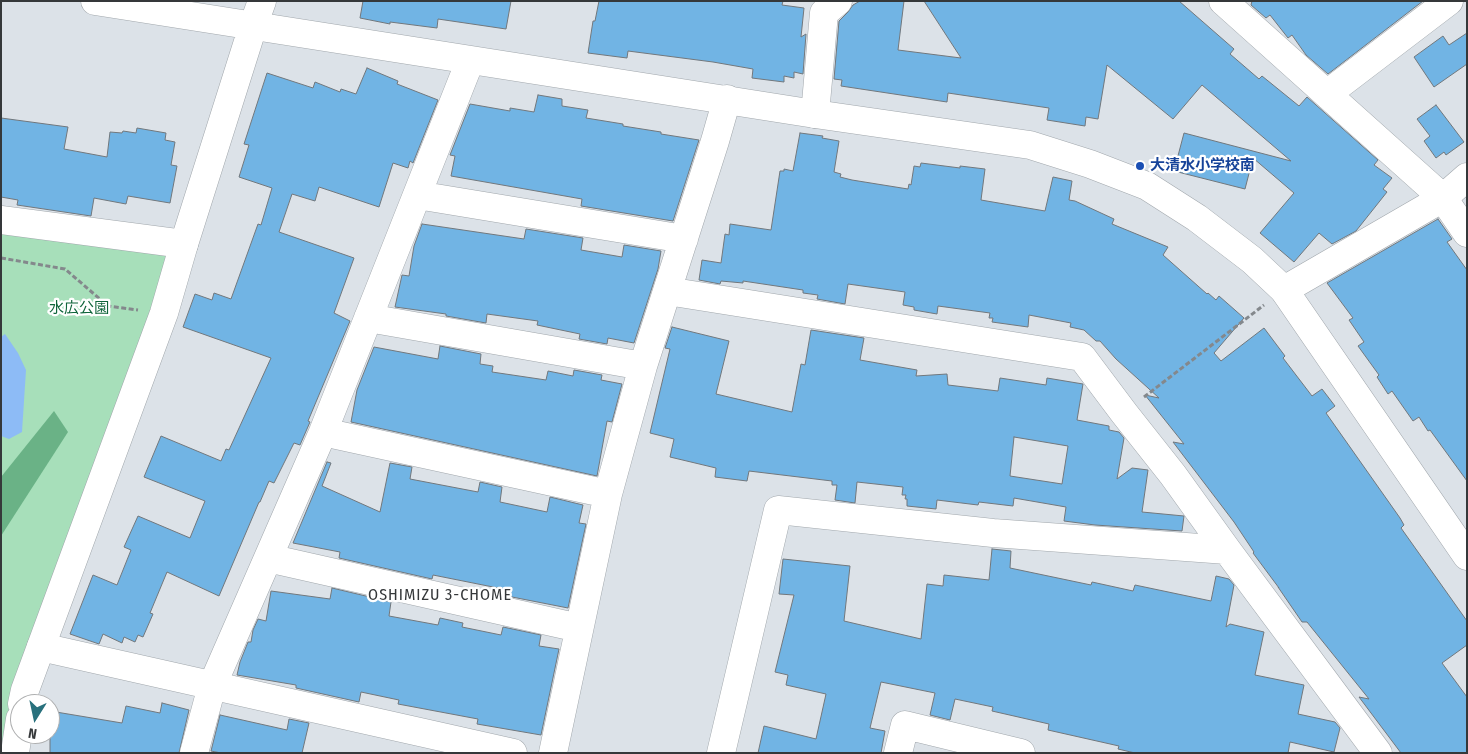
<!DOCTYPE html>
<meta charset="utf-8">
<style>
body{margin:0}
#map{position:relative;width:1468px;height:754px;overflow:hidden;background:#dce2e8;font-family:"Fira Sans Condensed",sans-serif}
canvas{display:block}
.frame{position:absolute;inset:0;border:2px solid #35383a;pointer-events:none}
.north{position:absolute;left:10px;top:694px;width:50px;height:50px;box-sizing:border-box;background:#fff;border:1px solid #aeafb0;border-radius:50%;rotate:190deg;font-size:14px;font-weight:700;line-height:20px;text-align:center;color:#35383a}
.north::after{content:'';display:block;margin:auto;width:18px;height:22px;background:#29717d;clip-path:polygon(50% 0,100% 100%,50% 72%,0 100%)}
</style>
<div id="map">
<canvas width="1468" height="754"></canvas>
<div class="frame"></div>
<div class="north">N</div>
</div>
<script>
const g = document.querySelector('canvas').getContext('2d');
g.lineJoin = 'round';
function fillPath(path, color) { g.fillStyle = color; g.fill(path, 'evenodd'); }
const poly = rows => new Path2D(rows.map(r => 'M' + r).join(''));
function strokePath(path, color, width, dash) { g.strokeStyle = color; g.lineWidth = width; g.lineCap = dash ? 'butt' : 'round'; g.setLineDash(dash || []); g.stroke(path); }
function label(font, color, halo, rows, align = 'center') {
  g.font = font + ' "Fira Sans Condensed","Noto Sans JP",sans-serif'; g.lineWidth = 4.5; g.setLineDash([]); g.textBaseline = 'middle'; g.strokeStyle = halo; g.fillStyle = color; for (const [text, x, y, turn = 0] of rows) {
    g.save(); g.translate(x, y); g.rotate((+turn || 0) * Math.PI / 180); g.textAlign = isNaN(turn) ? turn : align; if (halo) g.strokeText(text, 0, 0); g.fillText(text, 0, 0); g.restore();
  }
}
const green = poly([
 [1,220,184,244,15,753,1,753]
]);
const forest = poly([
 [54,411,68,432,1,536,1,477]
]);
const water = poly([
 [5,334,18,353,26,370,22,432,9,439,1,436,1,337]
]);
const building = poly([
 [363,1,511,1,506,29,438,19,437,28,390,22,390,24,360,18,363,1],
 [599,1,783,1,782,5,804,8,801,37,806,34,803,74,794,72,794,78,784,76,784,82,752,78,753,69,713,62,628,51,627,58,588,53,593,21,595,21,599,1],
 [860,1,904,1,898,50,961,58,924,1,1179,1,1234,49,1230,54,1259,79,1262,76,1299,106,1307,97,1378,160,1374,165,1392,178,1383,189,1387,192,1356,231,1332,244,1319,233,1294,262,1260,233,1294,193,1253,158,1245,189,1174,171,1184,133,1291,161,1202,85,1173,119,1107,65,1098,119,1086,117,1085,126,1047,120,1049,108,948,93,947,102,841,86,842,80,834,79,839,21,848,12,853,5,860,1],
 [1252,1,1423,1,1328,74,1306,55,1292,35,1288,38,1270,15,1266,18,1251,5,1252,1],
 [1467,33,1467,64,1434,87,1414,57,1443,36,1449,45,1467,33],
 [367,68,398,81,397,84,438,100,413,163,410,161,408,168,393,163,379,207,319,187,315,201,292,194,279,232,354,258,334,313,350,321,308,421,310,422,300,445,294,443,274,483,269,481,260,502,259,502,219,596,167,572,150,613,153,614,143,637,138,635,135,642,124,637,122,643,103,634,99,644,70,634,93,575,117,585,131,550,124,547,138,516,190,538,205,501,144,477,161,436,221,461,226,449,229,450,271,358,183,327,195,294,212,300,214,293,231,299,258,224,261,225,272,188,239,177,249,145,244,144,267,73,313,88,315,82,340,92,341,89,356,94,367,68],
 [538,95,562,99,562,106,588,110,586,118,623,124,623,126,661,132,661,134,699,140,673,221,581,206,582,199,451,176,455,156,450,155,470,104,510,111,510,108,534,112,538,95],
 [1436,105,1464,142,1446,155,1444,152,1436,158,1424,141,1430,136,1417,119,1436,105],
 [1,118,68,127,64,149,107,157,110,132,122,133,123,131,136,133,137,128,166,133,165,140,175,142,171,165,177,166,170,203,128,196,126,204,94,198,91,216,17,205,18,200,1,197,1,118],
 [800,133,823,136,822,138,839,141,834,172,841,174,840,177,852,180,908,189,909,184,911,185,914,166,920,167,921,163,960,168,960,166,985,169,981,200,1045,211,1053,177,1072,181,1069,200,1075,201,1114,219,1112,224,1168,247,1163,255,1207,294,1208,293,1216,300,1219,296,1244,318,1214,353,1221,361,1264,328,1285,356,1283,358,1312,396,1322,389,1335,406,1326,413,1400,518,1404,525,1401,528,1467,621,1467,645,1442,663,1467,697,1467,753,1401,753,1359,697,1369,699,1307,622,1302,622,1278,587,1279,588,1253,553,1254,552,1234,522,1173,442,1184,444,1145,395,1159,398,1116,359,1100,341,1096,341,1084,330,1070,327,1071,323,1029,315,1028,327,992,322,993,318,989,318,990,313,938,306,937,314,914,310,914,307,903,305,905,292,848,284,845,304,817,299,818,295,803,293,803,290,743,281,743,283,721,281,720,284,699,280,702,260,721,263,725,234,729,235,730,224,771,230,780,171,784,171,784,169,793,171,800,133],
 [1438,219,1452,239,1447,242,1467,270,1467,481,1430,430,1428,431,1419,417,1413,421,1392,391,1388,394,1377,377,1379,375,1358,346,1364,342,1349,320,1353,318,1327,283,1438,219],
 [422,224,524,239,526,229,583,238,581,250,622,257,624,245,661,251,658,269,634,343,608,338,607,344,579,339,580,334,537,325,538,321,487,314,486,323,446,316,446,314,395,307,402,275,409,276,414,246,422,224],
 [672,327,729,341,716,394,792,412,801,364,805,365,811,330,864,338,860,360,917,370,916,376,947,374,948,385,998,391,1000,378,1046,385,1047,378,1083,384,1077,420,1109,426,1109,430,1119,432,1124,438,1117,479,1132,468,1148,470,1142,512,1184,516,1182,531,1095,525,1064,521,1066,507,1014,498,1013,506,979,502,978,505,937,500,936,509,907,506,907,499,905,499,906,495,902,495,903,487,857,482,855,503,835,500,837,485,832,485,832,481,749,471,747,481,715,477,716,468,670,457,674,439,650,433,670,349,665,348,672,327],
 [1014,437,1068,446,1062,484,1010,476,1014,437],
 [440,346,481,354,480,364,493,366,492,372,546,380,548,371,573,376,574,370,602,375,601,380,622,384,612,422,607,421,597,476,351,422,357,390,374,347,438,359,440,346],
 [327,462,331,463,322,486,380,512,390,463,412,467,410,479,478,492,480,482,502,487,500,502,547,512,550,497,583,505,579,523,586,524,568,608,507,596,508,591,503,589,433,575,432,579,339,558,340,552,293,543,327,462],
 [992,549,1011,551,1010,568,1091,585,1092,582,1133,591,1135,585,1211,601,1216,576,1229,579,1234,585,1226,627,1230,624,1264,632,1255,675,1304,685,1298,714,1335,722,1340,728,1334,752,1290,742,1288,753,1135,753,1118,749,1119,746,1048,730,1049,724,992,711,993,707,955,699,950,720,930,715,935,693,881,682,870,728,885,731,881,753,758,753,764,726,816,739,826,694,786,685,788,675,775,672,794,595,779,594,783,559,850,566,844,621,921,639,927,584,943,586,944,575,989,580,992,549],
 [332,588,391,602,389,616,438,625,440,618,463,623,462,627,501,635,503,627,541,635,539,646,559,649,541,735,477,724,478,719,398,704,399,700,361,692,359,702,296,688,296,685,237,675,240,662,248,642,251,642,253,630,258,619,266,621,271,591,330,599,332,588],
 [162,703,189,710,179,753,50,753,50,711,122,723,126,706,160,713,162,703],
 [220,715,287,730,289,719,309,723,302,753,221,753,211,751,220,715]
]);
const path = poly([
 [1,258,65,269,108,306,138,310],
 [1144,397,1264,305]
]);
const minor = poly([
 [1223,1,1443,198,1467,233],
 [253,26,262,1],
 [1327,94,1449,1],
 [815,114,824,13,838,1],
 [417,195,684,239],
 [1,220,184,244],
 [1284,290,1443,198,1467,177],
 [667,291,1082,357,1124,413,1173,475,1227,550,1378,753],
 [368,318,643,366],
 [323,432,608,494],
 [268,558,579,628],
 [41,647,513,753],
 [194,753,212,686,323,432,470,61],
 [553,753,608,494,643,366,715,141,727,99],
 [721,753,778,510,993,533,1227,550],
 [898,753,905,725,1021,753]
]);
const tertiary = poly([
 [95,1,815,114,1030,145,1090,164,1147,186,1197,218,1252,260,1284,290,1467,556],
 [22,704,25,690,164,313,184,244,253,26],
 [15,753,20,719]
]);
const markers = [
 [1140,166,5,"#1a4fb4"]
];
const transitNames = [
 ["大清水小学校南",1150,166]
];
const parkNames = [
 ["水広公園",79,309]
];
const neighbourhoodNames = [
 ["OSHIMIZU 3-CHOME",440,596]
];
fillPath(green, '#a7dfba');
fillPath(forest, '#6ab286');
fillPath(water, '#8dbbf6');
fillPath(building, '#71b4e4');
strokePath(building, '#71777c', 1);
strokePath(minor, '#a1a7ac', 29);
strokePath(tertiary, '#a1a7ac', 29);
strokePath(path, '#84888c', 3, [5, 2.5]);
strokePath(minor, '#fff', 28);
strokePath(tertiary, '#fff', 28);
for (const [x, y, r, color] of markers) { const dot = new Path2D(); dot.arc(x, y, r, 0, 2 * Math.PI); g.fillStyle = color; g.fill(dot); strokePath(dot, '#fff', 2); }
label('bold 15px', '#164399', '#fff', transitNames, 'left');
label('15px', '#10653b', '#fff', parkNames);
g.letterSpacing = '1px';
label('16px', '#35383a', '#fff', neighbourhoodNames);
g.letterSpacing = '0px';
</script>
